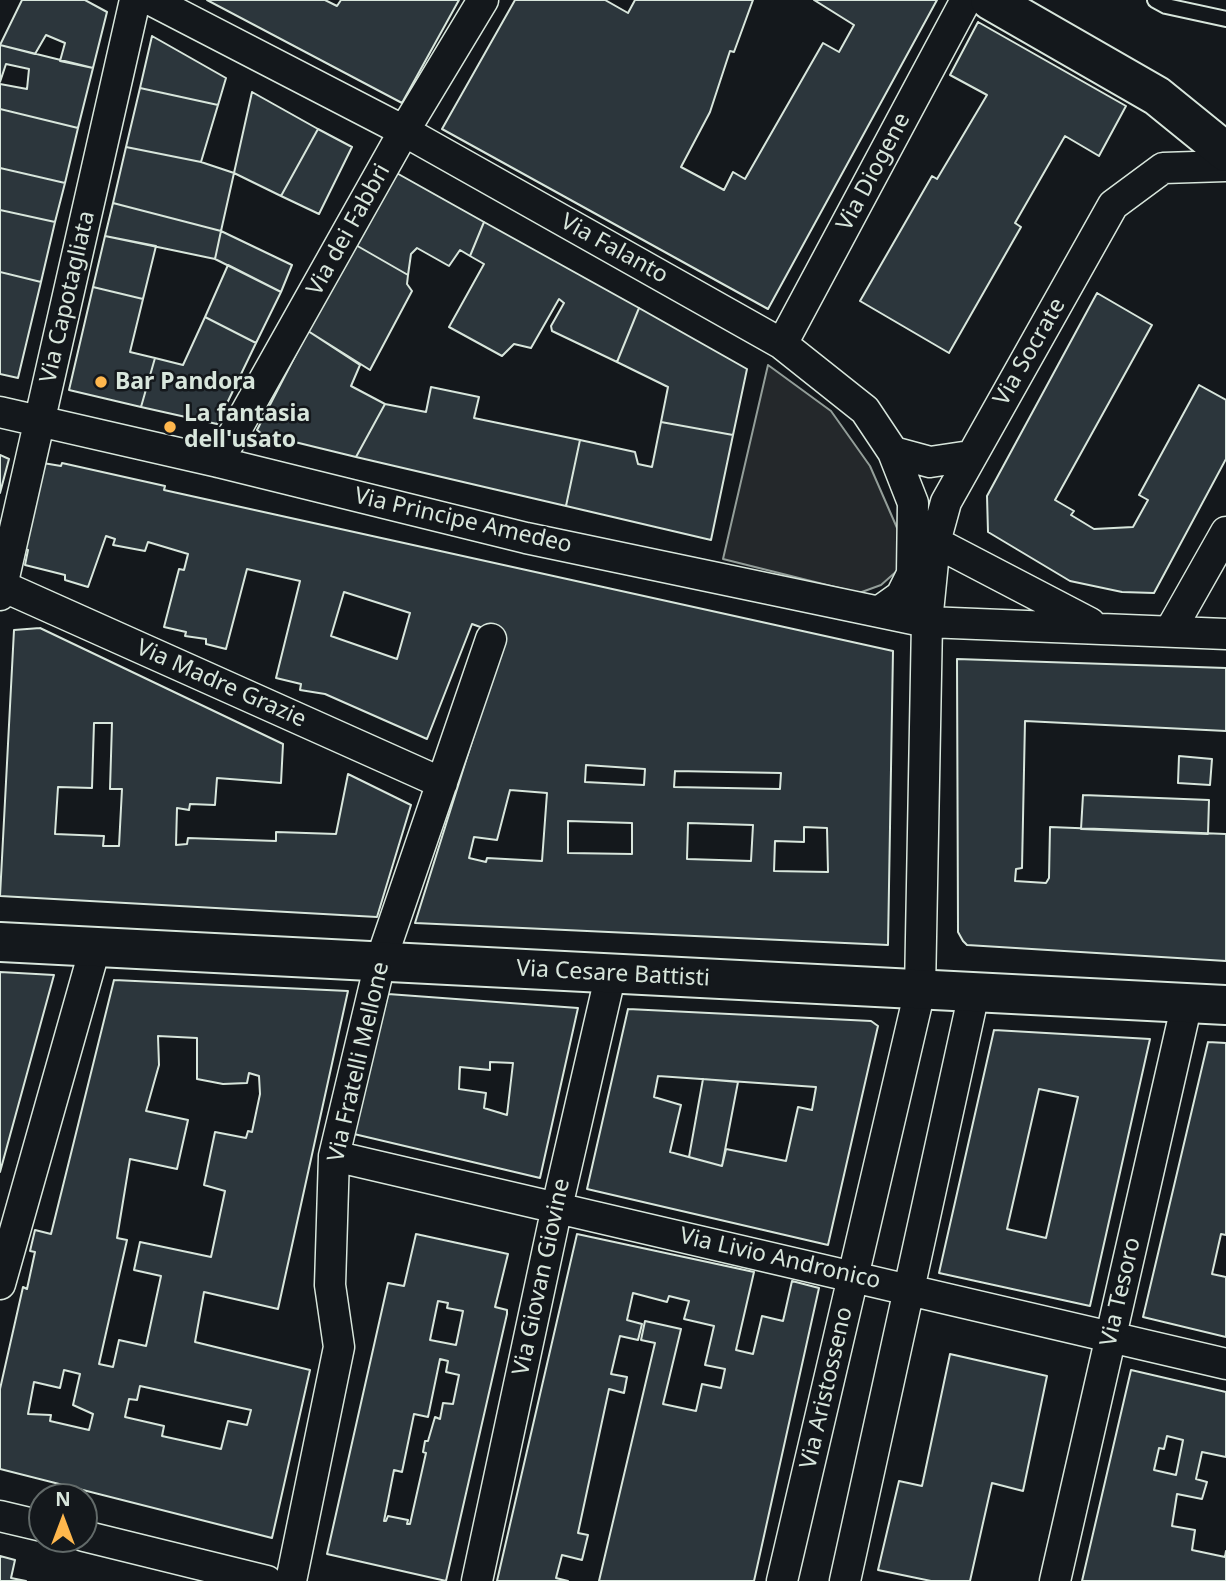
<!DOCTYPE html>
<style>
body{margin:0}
#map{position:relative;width:1226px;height:1581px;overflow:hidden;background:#14181c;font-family:"Noto Sans",sans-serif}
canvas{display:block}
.north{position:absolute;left:28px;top:1483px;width:70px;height:70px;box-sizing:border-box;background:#14181c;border:2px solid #626a69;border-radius:50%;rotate:0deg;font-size:19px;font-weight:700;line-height:28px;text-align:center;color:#d8e6dc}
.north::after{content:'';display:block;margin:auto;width:24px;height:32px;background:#ffb74d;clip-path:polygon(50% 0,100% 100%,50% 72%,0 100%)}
</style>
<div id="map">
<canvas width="1226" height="1581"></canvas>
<div class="north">N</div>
</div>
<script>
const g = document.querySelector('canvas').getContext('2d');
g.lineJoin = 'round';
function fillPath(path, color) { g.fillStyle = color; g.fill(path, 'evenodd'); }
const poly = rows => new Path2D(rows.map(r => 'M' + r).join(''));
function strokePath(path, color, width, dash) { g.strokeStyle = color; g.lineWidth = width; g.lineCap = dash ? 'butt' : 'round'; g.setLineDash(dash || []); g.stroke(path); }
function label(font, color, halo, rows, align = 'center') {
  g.font = font + ' "Noto Sans",sans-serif'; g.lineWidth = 5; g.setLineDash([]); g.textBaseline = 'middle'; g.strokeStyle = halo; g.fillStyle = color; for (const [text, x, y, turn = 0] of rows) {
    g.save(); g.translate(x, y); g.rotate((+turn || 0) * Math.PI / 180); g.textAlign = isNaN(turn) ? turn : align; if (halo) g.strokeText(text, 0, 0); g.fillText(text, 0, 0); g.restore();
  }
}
const parking = poly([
 [768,365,831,411,870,466,901,537,898,570,881,585,859,593,723,559,768,365]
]);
const building = poly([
 [22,0,85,0,107,12,93,68,60,61,65,43,46,35,35,54,0,45,22,0],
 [207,0,325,0,337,6,341,0,459,0,402,103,207,0],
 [515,0,605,0,628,13,635,0,753,0,734,52,730,51,710,112,681,167,724,190,733,172,745,179,823,43,839,52,854,25,814,0,937,0,768,309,442,129,515,0],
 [978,22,1126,106,1099,156,1065,136,1015,223,1021,227,949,353,860,301,932,176,937,179,987,95,950,75,978,22],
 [152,36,226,78,218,105,140,88,152,36],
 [0,45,93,68,78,128,0,109,0,84,27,89,29,69,6,64,0,82,0,45],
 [140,88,218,105,201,162,126,147,140,88],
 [252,92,318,129,281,196,234,173,252,92],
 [0,109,78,128,65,183,0,168,0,109],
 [318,129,352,147,319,214,281,196,318,129],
 [126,147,201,162,234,173,221,231,113,203,126,147],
 [0,168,65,183,55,222,0,210,0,168],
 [393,171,484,222,470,256,460,250,449,266,417,248,411,254,408,275,354,244,393,171],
 [113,203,221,231,215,259,105,236,113,203],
 [0,210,55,222,41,282,0,272,0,210],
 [484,222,639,308,617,362,552,331,551,326,564,303,559,299,531,348,514,344,502,356,449,327,484,264,470,256,484,222],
 [221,231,292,265,281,292,215,259,221,231],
 [105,236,156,246,143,299,93,287,105,236],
 [354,244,408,275,407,284,412,291,370,370,308,331,354,244],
 [228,265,281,292,256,343,205,317,228,265],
 [0,272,41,282,18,378,0,374,0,272],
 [93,287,143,299,130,352,155,358,141,407,69,390,93,287],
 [1097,293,1152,325,1055,500,1074,511,1071,515,1094,529,1133,527,1148,500,1139,495,1199,385,1226,400,1226,459,1154,593,1122,592,1070,581,988,532,987,496,1097,293],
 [639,308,747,369,733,435,661,422,668,387,617,362,639,308],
 [205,317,256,343,217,424,141,407,155,358,183,365,205,317],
 [308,331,360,365,351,386,385,404,356,457,262,434,257,430,308,331],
 [431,387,479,397,474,418,580,440,566,506,356,457,385,404,426,412,431,387],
 [661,422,733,435,711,540,566,506,580,440,635,452,638,464,652,467,661,422],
 [0,455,9,459,0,493,0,455],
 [43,463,61,466,62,463,165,486,164,490,893,651,888,945,415,923,505,636,472,624,427,739,325,694,300,690,301,684,276,678,300,581,247,569,226,649,206,644,206,639,185,636,186,632,164,627,179,569,184,570,188,554,148,542,145,551,113,545,115,539,106,536,88,587,65,580,65,575,25,565,28,550,24,549,43,463],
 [344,592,410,613,397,659,331,636,344,592],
 [586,765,645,769,644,785,585,782,586,765],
 [675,771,781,773,780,789,674,787,675,771],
 [510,790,547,793,542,861,487,858,486,862,469,858,474,837,497,840,510,790],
 [568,821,632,823,632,854,568,853,568,821],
 [688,823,753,825,751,861,687,859,688,823],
 [804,827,827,828,828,872,774,871,775,841,804,842,804,827],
 [40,628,283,744,281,783,217,778,215,805,190,804,189,810,177,808,176,845,187,844,188,838,276,841,276,832,336,834,348,774,411,805,377,917,0,896,14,630,40,628],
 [94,723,112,723,110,789,122,789,119,846,103,846,104,836,55,834,58,787,92,788,94,723],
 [957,659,1226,668,1226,731,1025,721,1022,868,1016,869,1015,881,1046,883,1049,878,1050,827,1226,834,1226,961,967,945,963,941,958,932,957,659],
 [1179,756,1212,759,1210,785,1178,783,1179,756],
 [1083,795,1209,800,1208,834,1081,829,1083,795],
 [0,972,54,975,0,1172,0,972],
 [114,980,348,991,278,1309,204,1292,195,1342,310,1370,272,1538,0,1469,0,1389,23,1287,27,1289,35,1252,30,1251,35,1230,51,1234,114,980],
 [158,1036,197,1038,197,1079,223,1084,247,1083,249,1073,259,1076,260,1094,252,1132,248,1131,246,1138,215,1132,204,1185,225,1191,211,1257,140,1242,134,1270,161,1276,146,1346,119,1340,113,1367,99,1364,127,1240,117,1238,130,1159,177,1169,188,1120,146,1111,159,1065,158,1036],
 [64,1370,80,1374,73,1405,93,1414,89,1430,50,1421,51,1415,28,1414,34,1382,60,1388,64,1370],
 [140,1386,251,1410,247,1425,228,1421,221,1449,162,1436,164,1426,125,1417,129,1399,137,1400,140,1386],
 [388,994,578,1008,540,1178,354,1134,388,994],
 [490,1062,513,1063,507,1115,484,1108,486,1093,459,1089,460,1067,490,1070,490,1062],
 [628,1009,871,1021,878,1026,828,1245,587,1189,628,1009],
 [658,1076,816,1087,812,1110,798,1107,786,1161,726,1149,722,1166,670,1152,681,1105,654,1097,658,1076],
 [994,1030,1150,1039,1090,1306,939,1273,994,1030],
 [1039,1089,1078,1097,1046,1238,1007,1229,1039,1089],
 [1208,1042,1226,1043,1226,1235,1221,1234,1212,1274,1226,1277,1226,1337,1143,1317,1208,1042],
 [703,1079,738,1082,722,1166,689,1157,703,1079],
 [416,1234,508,1254,495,1307,507,1310,507,1314,446,1581,327,1554,388,1283,404,1286,416,1234],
 [438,1301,448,1303,447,1308,463,1311,456,1345,430,1340,438,1301],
 [440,1359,448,1361,446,1372,459,1375,453,1404,443,1403,440,1419,435,1417,428,1441,425,1441,423,1452,426,1453,410,1524,407,1524,408,1520,388,1516,386,1521,384,1521,394,1470,402,1472,414,1414,428,1417,440,1359],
 [577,1234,754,1272,736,1350,753,1354,762,1316,783,1321,792,1281,819,1288,754,1581,599,1581,655,1343,641,1340,645,1321,681,1329,663,1404,696,1411,702,1384,721,1388,725,1369,705,1365,714,1326,684,1319,689,1301,669,1296,667,1302,633,1293,627,1320,642,1324,638,1340,620,1336,611,1374,627,1377,624,1393,609,1389,578,1533,588,1535,582,1560,562,1555,556,1578,568,1581,497,1581,577,1234],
 [950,1354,1047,1376,1023,1491,992,1483,970,1581,931,1581,878,1570,899,1481,922,1486,950,1354],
 [1131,1370,1226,1392,1226,1457,1202,1452,1196,1479,1207,1482,1202,1499,1177,1494,1172,1526,1195,1530,1192,1550,1225,1557,1226,1551,1226,1581,1082,1581,1131,1370],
 [1167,1436,1183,1440,1176,1475,1154,1470,1159,1448,1164,1449,1167,1436],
 [0,1556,15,1560,11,1578,26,1581,0,1581,0,1556]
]);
const lane = poly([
 [1155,0,1166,6,1226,19]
]);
const street = poly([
 [151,0,404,131,782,344,865,410,893,452,913,503,912,574,901,596,880,611],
 [782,344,966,0],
 [0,412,218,462,526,538,927,622,1226,634],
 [893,452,930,462,970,456],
 [218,462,404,131,483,0],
 [935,542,1090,623],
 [0,585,442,783],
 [0,595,135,0],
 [1170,631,1226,532],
 [334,1156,1226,1364],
 [0,1284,95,948],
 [0,1516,42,1526],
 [84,1536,267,1581],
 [291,1581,339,1347,330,1285,334,1156,380,963,491,639],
 [477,1581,557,1207,611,973],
 [782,1581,920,990,927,622,935,542,946,502,1113,205,1163,168,1226,166],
 [845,1581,974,993],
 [1055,1581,1187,1003]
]);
const secondary = poly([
 [990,0,1157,96,1226,152],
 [0,942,1226,1005]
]);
const markers = [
 [101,382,7,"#ffb74d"],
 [170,427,7,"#ffb74d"]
];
const streetNames = [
 ["Via Diogene",874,172,-62],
 ["Via dei Fabbri",349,230,-61],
 ["Via Falanto",614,249,29],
 ["Via Capotagliata",68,297,-77],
 ["Via Socrate",1030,352,-60],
 ["Via Principe Amedeo",463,521,13],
 ["Via Madre Grazie",221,684,24],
 ["Via Cesare Battisti",613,974,3],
 ["Via Fratelli Mellone",359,1062,-77],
 ["Via Livio Andronico",780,1259,13],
 ["Via Giovan Giovine",542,1277,-78],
 ["Via Tesoro",1121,1292,-77],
 ["Via Aristosseno",827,1388,-77]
];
const poiNames = [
 ["Bar Pandora",115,382],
 ["La fantasia",184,414],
 ["dell'usato",184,440]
];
fillPath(parking, '#24282b');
strokePath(parking, '#939e99', 2);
fillPath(building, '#2c363c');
strokePath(building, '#d8e6dc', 2);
strokePath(lane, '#d8e6dc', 18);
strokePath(street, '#d8e6dc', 33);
strokePath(secondary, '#d8e6dc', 42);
strokePath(lane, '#14181c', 14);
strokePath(street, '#14181c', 30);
strokePath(secondary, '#14181c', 38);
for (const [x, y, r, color] of markers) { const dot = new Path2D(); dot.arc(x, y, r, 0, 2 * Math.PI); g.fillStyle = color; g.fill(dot); strokePath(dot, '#14181c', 2.5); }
label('23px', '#d8e6dc', '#14181c', streetNames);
label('bold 23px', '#d8e6dc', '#14181c', poiNames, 'left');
</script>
